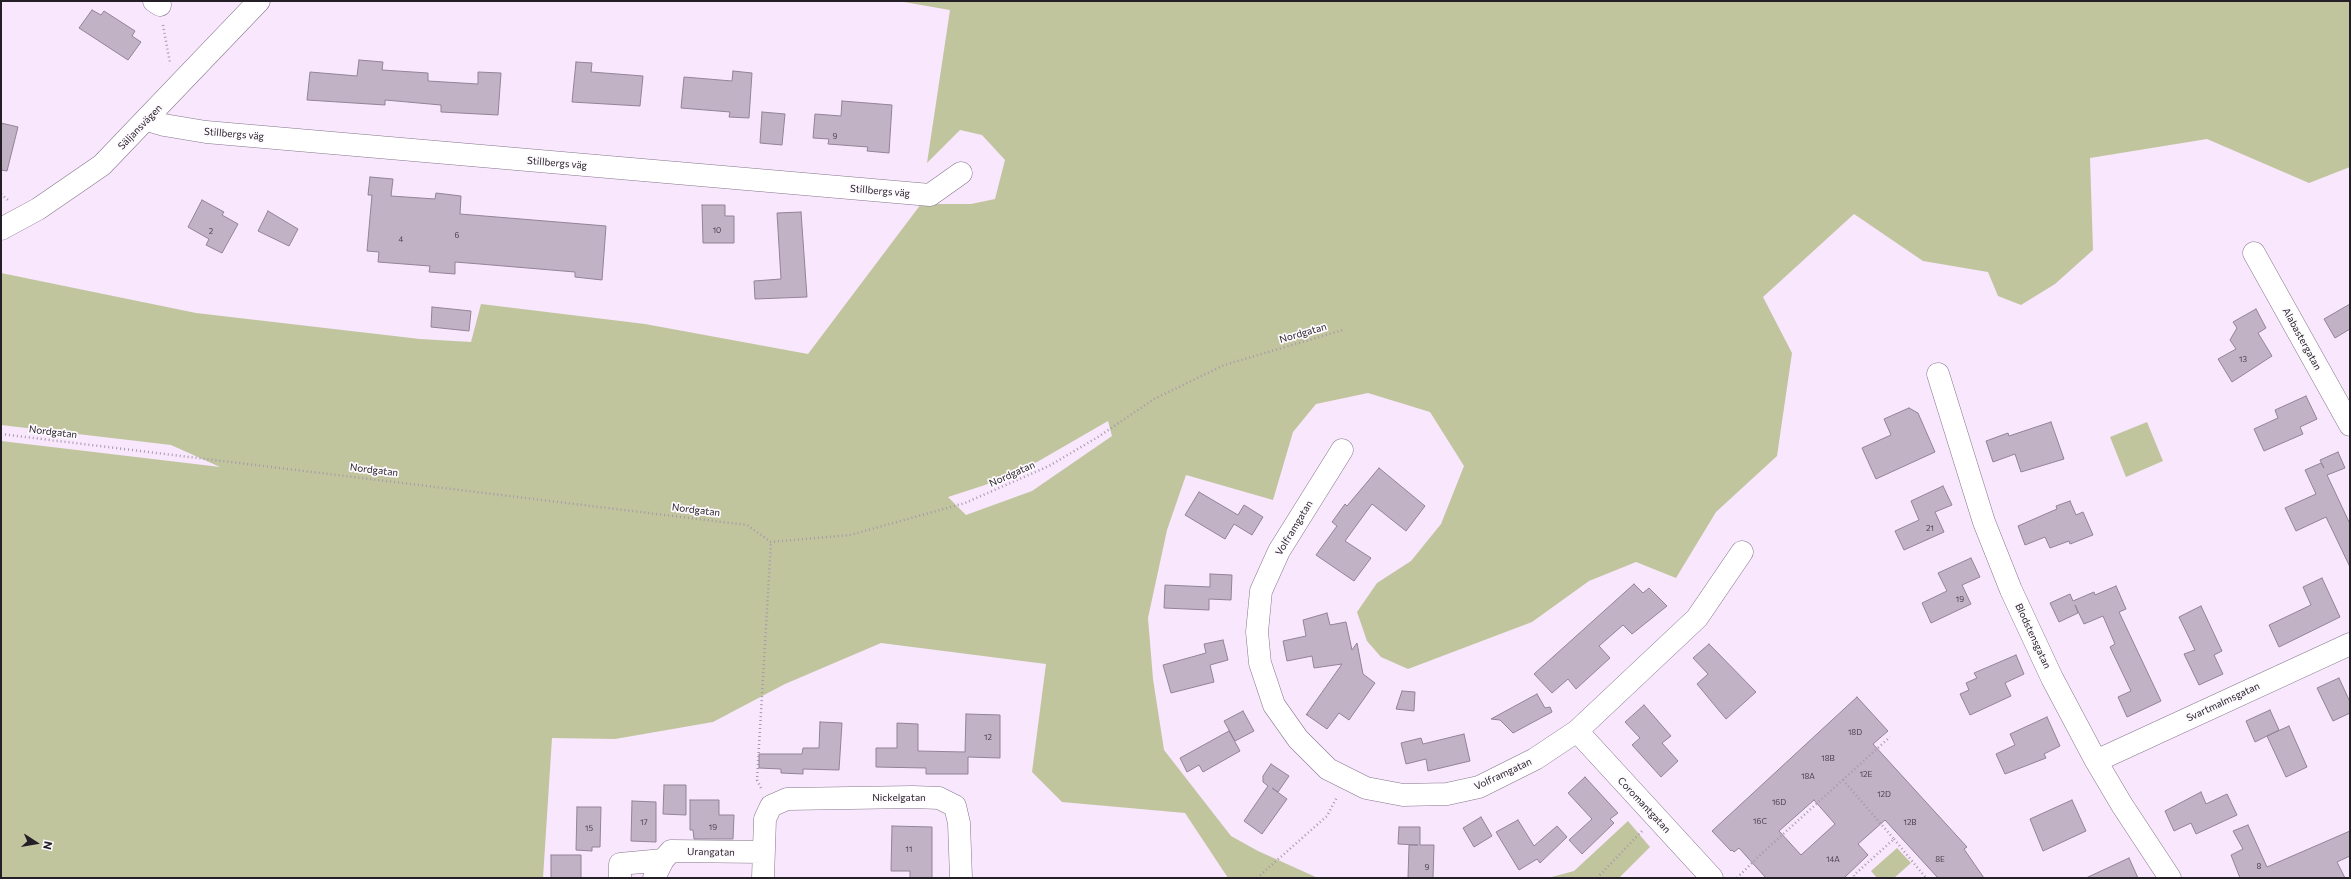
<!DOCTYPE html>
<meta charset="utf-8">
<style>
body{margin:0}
#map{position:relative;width:2351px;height:879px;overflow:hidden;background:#f8e7fd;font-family:Commissioner,sans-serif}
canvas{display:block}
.frame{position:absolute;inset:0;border:2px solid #241e26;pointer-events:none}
.north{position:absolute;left:16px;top:823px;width:40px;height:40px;-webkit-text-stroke:3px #fdfafe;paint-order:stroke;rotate:102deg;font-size:11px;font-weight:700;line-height:16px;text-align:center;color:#241e26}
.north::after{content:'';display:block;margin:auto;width:14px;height:18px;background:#241e26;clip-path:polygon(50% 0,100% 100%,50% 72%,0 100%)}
</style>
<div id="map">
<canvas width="2351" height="879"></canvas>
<div class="frame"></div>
<div class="north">N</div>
</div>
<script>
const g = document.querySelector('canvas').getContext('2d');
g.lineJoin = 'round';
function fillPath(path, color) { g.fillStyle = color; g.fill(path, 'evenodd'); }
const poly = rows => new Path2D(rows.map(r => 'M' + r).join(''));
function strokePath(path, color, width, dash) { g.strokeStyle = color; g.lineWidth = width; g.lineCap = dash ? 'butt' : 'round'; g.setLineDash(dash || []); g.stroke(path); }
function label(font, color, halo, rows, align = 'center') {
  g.font = font + ' Commissioner,sans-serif'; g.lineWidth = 3.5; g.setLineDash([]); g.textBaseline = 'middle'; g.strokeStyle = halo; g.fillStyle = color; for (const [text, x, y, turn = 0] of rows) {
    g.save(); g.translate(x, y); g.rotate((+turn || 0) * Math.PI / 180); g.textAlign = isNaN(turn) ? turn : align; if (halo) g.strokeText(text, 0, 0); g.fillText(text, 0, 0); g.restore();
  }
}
const green = poly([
 [898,1,2350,1,2350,167,2309,183,2207,139,2090,158,2093,250,2055,284,2021,305,1998,296,1988,272,1923,261,1854,214,1763,297,1792,353,1777,456,1716,512,1676,578,1636,562,1589,581,1532,622,1408,669,1381,657,1367,641,1357,612,1377,583,1411,561,1441,524,1464,466,1430,412,1368,393,1316,404,1293,432,1273,500,1186,475,1167,530,1148,618,1153,679,1164,750,1231,836,1258,851,1318,878,1228,878,1185,813,1062,802,1032,772,1046,664,881,643,785,684,713,722,615,739,552,738,543,878,1,878,1,441,220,467,171,445,1,425,1,273,196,313,420,339,471,342,481,304,645,324,808,354,921,204,971,204,995,199,1005,160,982,135,960,130,927,163,950,10],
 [1108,421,1112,436,1032,491,966,515,948,497,985,485,1037,462],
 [2147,422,2163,461,2126,477,2110,437],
 [1628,821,1650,847,1619,878,1548,878,1574,871],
 [1897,848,1911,863,1894,878,1877,878,1871,871]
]);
const building = poly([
 [92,10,101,15,104,11,135,31,132,36,141,42,128,60,79,28,92,10],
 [359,60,383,62,382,70,428,73,428,81,478,84,478,72,501,73,498,115,441,112,441,105,385,100,385,105,307,100,310,72,357,76,359,60],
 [576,62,592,63,591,72,643,76,640,106,572,102,576,62],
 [733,71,752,73,749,118,729,117,730,112,681,108,684,77,732,81,733,71],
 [842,101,892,105,889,153,867,151,868,147,828,144,829,139,813,138,815,114,841,116,842,101],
 [762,112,785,114,782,145,760,143,762,112],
 [1,123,18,127,7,171,1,170,1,123],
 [370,177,393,179,391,196,435,199,436,193,461,196,460,214,606,226,602,280,575,277,575,272,480,264,455,262,455,274,429,272,430,266,378,262,379,252,367,251,372,195,368,195,370,177],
 [202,200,224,212,222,215,238,224,222,253,206,245,209,239,188,227,202,200],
 [702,205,725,205,725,216,734,216,734,243,703,243,702,205],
 [268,211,298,229,289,246,258,231,268,211],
 [801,212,807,297,755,299,754,281,781,279,777,213,801,212],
 [2350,304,2350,329,2335,338,2324,319,2350,304],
 [432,307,471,311,469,331,431,327,432,307],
 [2256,309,2266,328,2258,333,2272,356,2232,382,2218,359,2236,349,2230,340,2237,328,2233,322,2256,309],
 [2306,396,2317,419,2300,427,2303,434,2264,451,2254,429,2278,418,2275,410,2306,396],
 [1909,408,1918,413,1935,452,1876,479,1862,448,1891,435,1884,419,1909,408],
 [2051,422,2064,459,2021,472,2015,454,1993,462,1986,441,2008,433,2009,436,2051,422],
 [2338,452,2345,468,2327,475,2350,524,2350,567,2326,517,2296,531,2285,508,2316,494,2305,470,2321,463,2324,468,2320,460,2338,452],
 [1379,468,1425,506,1406,531,1372,504,1345,541,1371,558,1354,581,1316,555,1337,526,1332,522,1345,504,1347,506,1379,468],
 [1943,486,1952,505,1935,512,1944,532,1904,550,1895,531,1919,520,1911,501,1943,486],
 [1199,492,1238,515,1244,505,1263,517,1252,535,1234,524,1225,539,1185,515,1199,492],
 [2070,501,2076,515,2083,512,2093,535,2070,544,2069,541,2050,548,2045,537,2025,545,2018,526,2057,509,2056,506,2070,501],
 [1971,558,1980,577,1962,585,1971,604,1931,623,1922,603,1947,591,1938,573,1971,558],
 [1210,574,1232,575,1231,600,1209,599,1209,610,1164,608,1165,585,1210,587,1210,574],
 [2322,578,2340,617,2279,647,2269,625,2311,605,2303,587,2322,578],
 [1634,584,1643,593,1649,588,1667,606,1632,634,1623,625,1599,646,1610,658,1576,689,1568,679,1552,693,1534,674,1634,584],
 [2116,586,2126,609,2119,612,2161,701,2127,717,2118,697,2131,691,2110,647,2115,644,2103,616,2084,624,2075,605,2078,613,2059,622,2050,603,2070,594,2073,601,2094,592,2095,595,2116,586],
 [2201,606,2222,651,2214,655,2223,674,2199,685,2184,654,2195,650,2179,617,2201,606],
 [1327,613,1330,625,1346,622,1352,650,1357,643,1363,674,1375,683,1349,720,1339,713,1327,729,1307,715,1308,714,1306,715,1342,664,1314,668,1312,656,1287,661,1283,641,1306,636,1303,620,1327,613],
 [1223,640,1228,660,1210,665,1214,682,1171,693,1163,665,1206,653,1204,644,1223,640],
 [1709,644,1756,692,1726,719,1697,684,1708,674,1693,658,1709,644],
 [2016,655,2024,674,2005,683,2011,696,1970,715,1960,694,1969,690,1966,683,1977,678,1974,673,2016,655],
 [2339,678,2350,702,2350,713,2333,721,2317,688,2339,678],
 [1402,691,1415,692,1414,711,1396,709,1402,691],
 [1537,694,1545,708,1550,707,1552,712,1513,733,1500,720,1491,719,1537,694],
 [1857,697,1888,731,1873,744,1967,847,1964,849,1984,878,1938,878,1885,820,1858,844,1868,855,1844,878,1766,878,1739,848,1734,852,1732,850,1731,851,1712,831,1857,697],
 [1814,800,1835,824,1801,855,1779,831,1814,800],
 [1644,705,1671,736,1662,743,1678,761,1661,777,1632,745,1640,738,1625,722,1644,705],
 [2270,710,2279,730,2255,742,2246,721,2270,710],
 [1243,711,1254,731,1235,741,1224,721,1243,711],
 [966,714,1000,715,1000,758,968,757,968,774,926,774,926,768,876,767,876,748,897,748,897,723,918,724,918,751,965,752,966,714],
 [2047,717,2060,746,2044,754,2046,758,2005,774,1996,754,2015,745,2010,734,2047,717],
 [820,722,842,723,839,770,803,769,803,774,781,773,781,769,759,768,759,754,802,754,803,748,819,748,820,722],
 [2289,726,2307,767,2286,777,2267,736,2289,726],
 [1229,731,1240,751,1203,772,1199,765,1187,772,1180,758,1229,731],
 [1464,734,1470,761,1428,771,1426,759,1406,764,1401,743,1421,738,1423,744,1464,734],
 [1271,764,1289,776,1278,792,1272,788,1287,799,1262,834,1244,821,1268,786,1263,782,1263,776,1271,764],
 [1585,777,1618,813,1610,819,1614,823,1582,854,1569,840,1592,819,1568,793,1585,777],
 [664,785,686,785,686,815,663,814,664,785],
 [2201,792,2206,804,2227,794,2237,815,2196,834,2191,823,2174,831,2165,811,2201,792],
 [690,800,719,800,719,815,734,815,733,839,694,839,693,830,690,830,690,800],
 [2072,800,2086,831,2043,851,2030,819,2072,800],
 [632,801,656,802,656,842,631,841,632,801],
 [577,807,601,807,600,847,592,847,592,851,576,850,577,807],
 [1481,817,1492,836,1474,847,1463,828,1481,817],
 [1518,820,1534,846,1557,826,1567,837,1540,863,1537,859,1519,870,1496,832,1518,820],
 [2248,825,2267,867,2350,831,2350,856,2337,862,2345,878,2240,878,2231,855,2243,849,2233,831,2248,825],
 [892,826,932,827,932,878,910,878,910,871,891,871,892,826],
 [1399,827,1420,827,1420,845,1434,845,1433,878,1408,878,1409,845,1418,845,1398,844,1399,827],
 [551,855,581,855,581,878,551,878,551,855],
 [2129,858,2138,878,2086,878,2129,858]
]);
const path = poly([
 [163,25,170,63],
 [1,194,9,201],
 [1,434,747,525,771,542,850,535,965,503,1049,466,1098,437,1154,399,1224,365,1343,330],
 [1843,780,1894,839,1854,875,1854,878],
 [761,788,757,780,771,542],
 [1894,839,1926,878],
 [1257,878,1327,816,1337,797],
 [1597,878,1642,831],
 [1737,878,1759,856,1890,737]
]);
const minor = poly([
 [154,1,160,5],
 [147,120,164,125,206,132,930,195,961,173],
 [2254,253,2350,425],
 [1938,374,1984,522,2011,590,2052,678,2096,761,2122,805,2170,878],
 [1342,450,1279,551,1261,591,1257,632,1260,663,1274,705,1298,739,1328,769,1366,788,1403,795,1447,794,1479,787,1535,759,1577,731,1697,618,1742,552],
 [1577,731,1712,878],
 [2096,761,2350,644],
 [620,878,620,864,663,860],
 [654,878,663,860,671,851,763,852],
 [763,878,765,819,771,806,787,799,913,797,939,798,955,806,959,823,961,878]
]);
const tertiary = poly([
 [1,229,38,209,102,165,259,1]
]);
const numberNames = [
 ["9",835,136],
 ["10",717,230],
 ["2",211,231],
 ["6",457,235],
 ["4",401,239],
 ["13",2243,359],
 ["21",1930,528],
 ["19",1960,599],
 ["18D",1855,732],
 ["12",988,737],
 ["18B",1828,758],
 ["12E",1866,774],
 ["18A",1808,776],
 ["12D",1884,794],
 ["16D",1779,802],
 ["16C",1760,821],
 ["17",644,822],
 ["12B",1910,822],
 ["19",713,827],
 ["15",589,828],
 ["11",909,849],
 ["14A",1833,859],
 ["8E",1940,859],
 ["8",2259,866],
 ["9",1427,867]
];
const streetNames = [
 ["Säljansvägen",140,127,-46],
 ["Stillbergs väg",234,134,5],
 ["Stillbergs väg",557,163,5],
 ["Stillbergs väg",880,191,5],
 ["Nordgatan",1303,333,-16],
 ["Alabastergatan",2302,339,61],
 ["Nordgatan",53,432,7],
 ["Nordgatan",374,470,7],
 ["Nordgatan",1012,474,-24],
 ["Nordgatan",696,510,7],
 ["Volframgatan",1294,528,-59],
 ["Blodstensgatan",2033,636,65],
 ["Svartmalmsgatan",2223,702,-25],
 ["Volframgatan",1503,774,-25],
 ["Nickelgatan",899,798],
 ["Coromantgatan",1644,805,47],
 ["Urangatan",711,852,1]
];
fillPath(green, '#c0c59e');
fillPath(building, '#c2b2c6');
strokePath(building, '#938397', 1);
strokePath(minor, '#85768a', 23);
strokePath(tertiary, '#85768a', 23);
strokePath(path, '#a699a9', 2.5, [1, 3]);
strokePath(minor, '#fff', 22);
strokePath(tertiary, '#fff', 22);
label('8px', '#4c434e', null, numberNames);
label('10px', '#241e26', '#fdfafe', streetNames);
</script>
